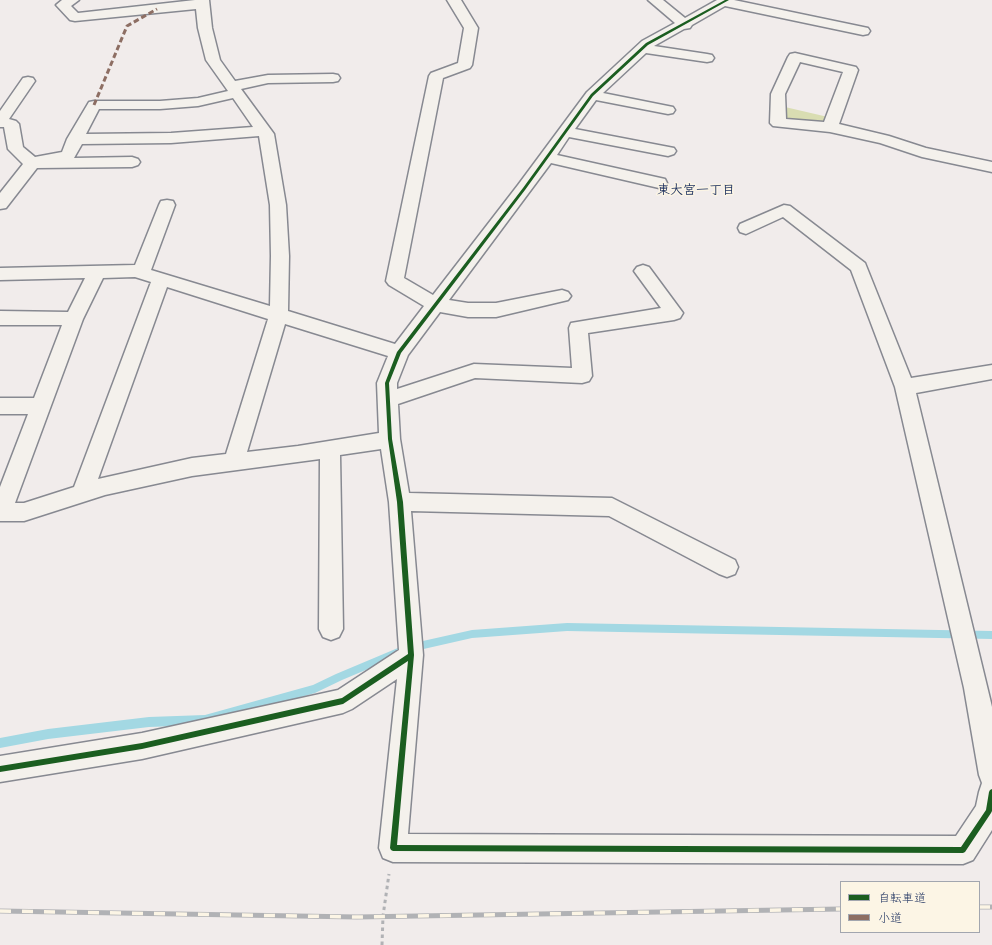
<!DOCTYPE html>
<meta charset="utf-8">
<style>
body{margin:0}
#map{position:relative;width:992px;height:945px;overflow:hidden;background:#f1eceb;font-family:"Gochi Hand","Klee One",sans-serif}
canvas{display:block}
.legend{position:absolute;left:840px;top:881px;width:140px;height:52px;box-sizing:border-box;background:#fcf5e5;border:1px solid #a2a6af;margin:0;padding:5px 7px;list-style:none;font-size:12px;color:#1b2f5e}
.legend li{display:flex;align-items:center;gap:8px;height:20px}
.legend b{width:20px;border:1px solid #a2a6af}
</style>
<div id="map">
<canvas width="992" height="945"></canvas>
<ul class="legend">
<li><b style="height:5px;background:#1b5e20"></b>自転車道</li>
<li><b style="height:5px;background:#8d6e63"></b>小道</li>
</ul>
</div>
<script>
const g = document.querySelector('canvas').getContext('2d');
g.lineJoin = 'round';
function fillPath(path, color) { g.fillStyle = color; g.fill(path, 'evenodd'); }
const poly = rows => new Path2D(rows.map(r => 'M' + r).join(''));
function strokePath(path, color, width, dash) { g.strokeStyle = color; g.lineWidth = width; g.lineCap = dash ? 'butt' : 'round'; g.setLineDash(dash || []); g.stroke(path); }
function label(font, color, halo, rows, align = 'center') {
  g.font = font + ' "Gochi Hand","Klee One",sans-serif'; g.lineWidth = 3; g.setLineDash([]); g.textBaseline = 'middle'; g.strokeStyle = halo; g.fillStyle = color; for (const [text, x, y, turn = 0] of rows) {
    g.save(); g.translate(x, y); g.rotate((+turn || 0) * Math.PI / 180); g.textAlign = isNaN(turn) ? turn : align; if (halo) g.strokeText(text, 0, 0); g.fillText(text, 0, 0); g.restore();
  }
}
const green = poly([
 [785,107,828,117,826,121,820,124,785,121]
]);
const stream = poly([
 [567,623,992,631,992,639,567,631,472,638,406,653,342,680,315,693,205,725,149,727,48,739,0,748,0,738,48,729,149,717,205,715,313,685,336,674,405,645,472,630,567,623]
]);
const path = poly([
 [382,945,383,916,389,874]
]);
const street = poly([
 [62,0,79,0,71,6,78,13,195,0,209,0,212,28,220,60,235,81,268,75,333,74,338,75,340,78,338,81,333,82,268,83,241,89,274,134,286,205,289,256,288,311,395,344,424,306,389,285,386,281,429,76,431,73,458,63,464,28,447,0,461,0,478,28,472,65,470,68,443,78,404,278,433,295,518,185,587,92,642,41,675,23,648,0,663,0,685,18,717,0,734,0,868,28,870,31,868,34,863,35,725,6,692,25,690,28,684,29,654,46,707,54,712,55,714,58,712,61,707,62,646,53,603,93,673,107,675,110,673,113,668,114,596,100,575,129,674,148,676,151,674,154,668,156,569,137,557,155,665,179,667,183,665,187,659,188,551,163,449,300,468,303,496,303,562,290,568,292,571,296,568,300,496,317,468,317,440,312,408,355,397,383,397,389,474,364,572,368,569,328,571,323,661,308,634,271,637,267,643,265,649,267,683,313,680,318,674,320,588,333,592,376,589,381,582,383,475,378,398,404,400,439,409,493,612,498,735,560,738,567,735,574,727,577,719,574,609,516,411,511,423,655,408,834,956,836,976,806,979,792,982,783,979,775,964,688,895,387,851,270,783,217,746,234,740,232,738,228,740,224,784,205,790,206,865,263,911,378,992,365,992,379,916,393,992,707,992,830,973,860,963,864,393,862,383,858,379,848,397,679,352,709,343,713,142,759,0,782,0,756,142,733,338,690,399,650,389,502,381,449,340,455,343,629,339,637,331,640,323,637,319,629,320,459,192,476,105,495,24,521,0,521,0,487,28,414,0,414,0,398,34,398,62,325,0,325,0,311,68,312,85,278,0,280,0,268,135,265,159,205,161,201,167,200,173,201,175,205,151,270,270,306,271,256,270,205,259,136,171,143,82,144,74,158,132,157,138,159,140,162,138,165,132,167,37,168,6,208,0,209,0,193,23,164,8,149,4,127,0,127,0,111,23,78,28,77,33,78,35,81,9,119,16,121,19,124,23,147,35,157,62,152,67,139,89,102,94,101,160,101,198,98,228,91,206,60,198,28,196,9,75,21,70,20,56,5,62,0],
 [233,98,253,127,171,133,86,134,99,109,160,109,198,106,233,98],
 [135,277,151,282,74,487,24,503,15,503,83,319,103,278,135,277],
 [167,287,268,319,226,454,192,458,98,479,167,287],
 [285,324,388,356,377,383,379,433,298,446,247,452,285,324],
 [795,53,856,67,858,70,839,124,889,136,926,148,992,162,992,172,922,157,880,143,830,132,773,126,770,123,771,94,788,57,790,54,795,53],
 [800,62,843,72,824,122,786,119,785,94,800,62]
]);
const rail = poly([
 [979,907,992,907],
 [0,911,357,917,841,909]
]);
const quiet = poly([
 [94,105,127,26,157,9]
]);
const cycleway = poly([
 [725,0,729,0,648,45,593,96,525,190,401,353,389,383,392,439,403,502,414,655,397,845,961,847,986,810,989,792,990,790,992,789,992,811,991,813,965,852,963,853,393,851,391,850,390,848,408,661,343,704,142,749,0,772,0,766,142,743,342,698,408,654,397,502,388,439,385,383,397,352,523,188,591,94,646,43,725,0]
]);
const farNeighbourhoodnames = [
 ["東大宮一丁目",696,192]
];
fillPath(green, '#d9ddb2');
fillPath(stream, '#a3d8e3');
strokePath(street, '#878991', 3);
strokePath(path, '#b1b2b5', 3, [3.5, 3.5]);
fillPath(street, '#f4f1ec');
strokePath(rail, '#b1b2b5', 5);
strokePath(rail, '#fcf5e5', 3.5, [11]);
strokePath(quiet, '#8d6e63', 3, [5.5, 3]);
fillPath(cycleway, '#1b5e20');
label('bold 13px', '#1b2f5e', '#fcf5e5', farNeighbourhoodnames);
</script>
